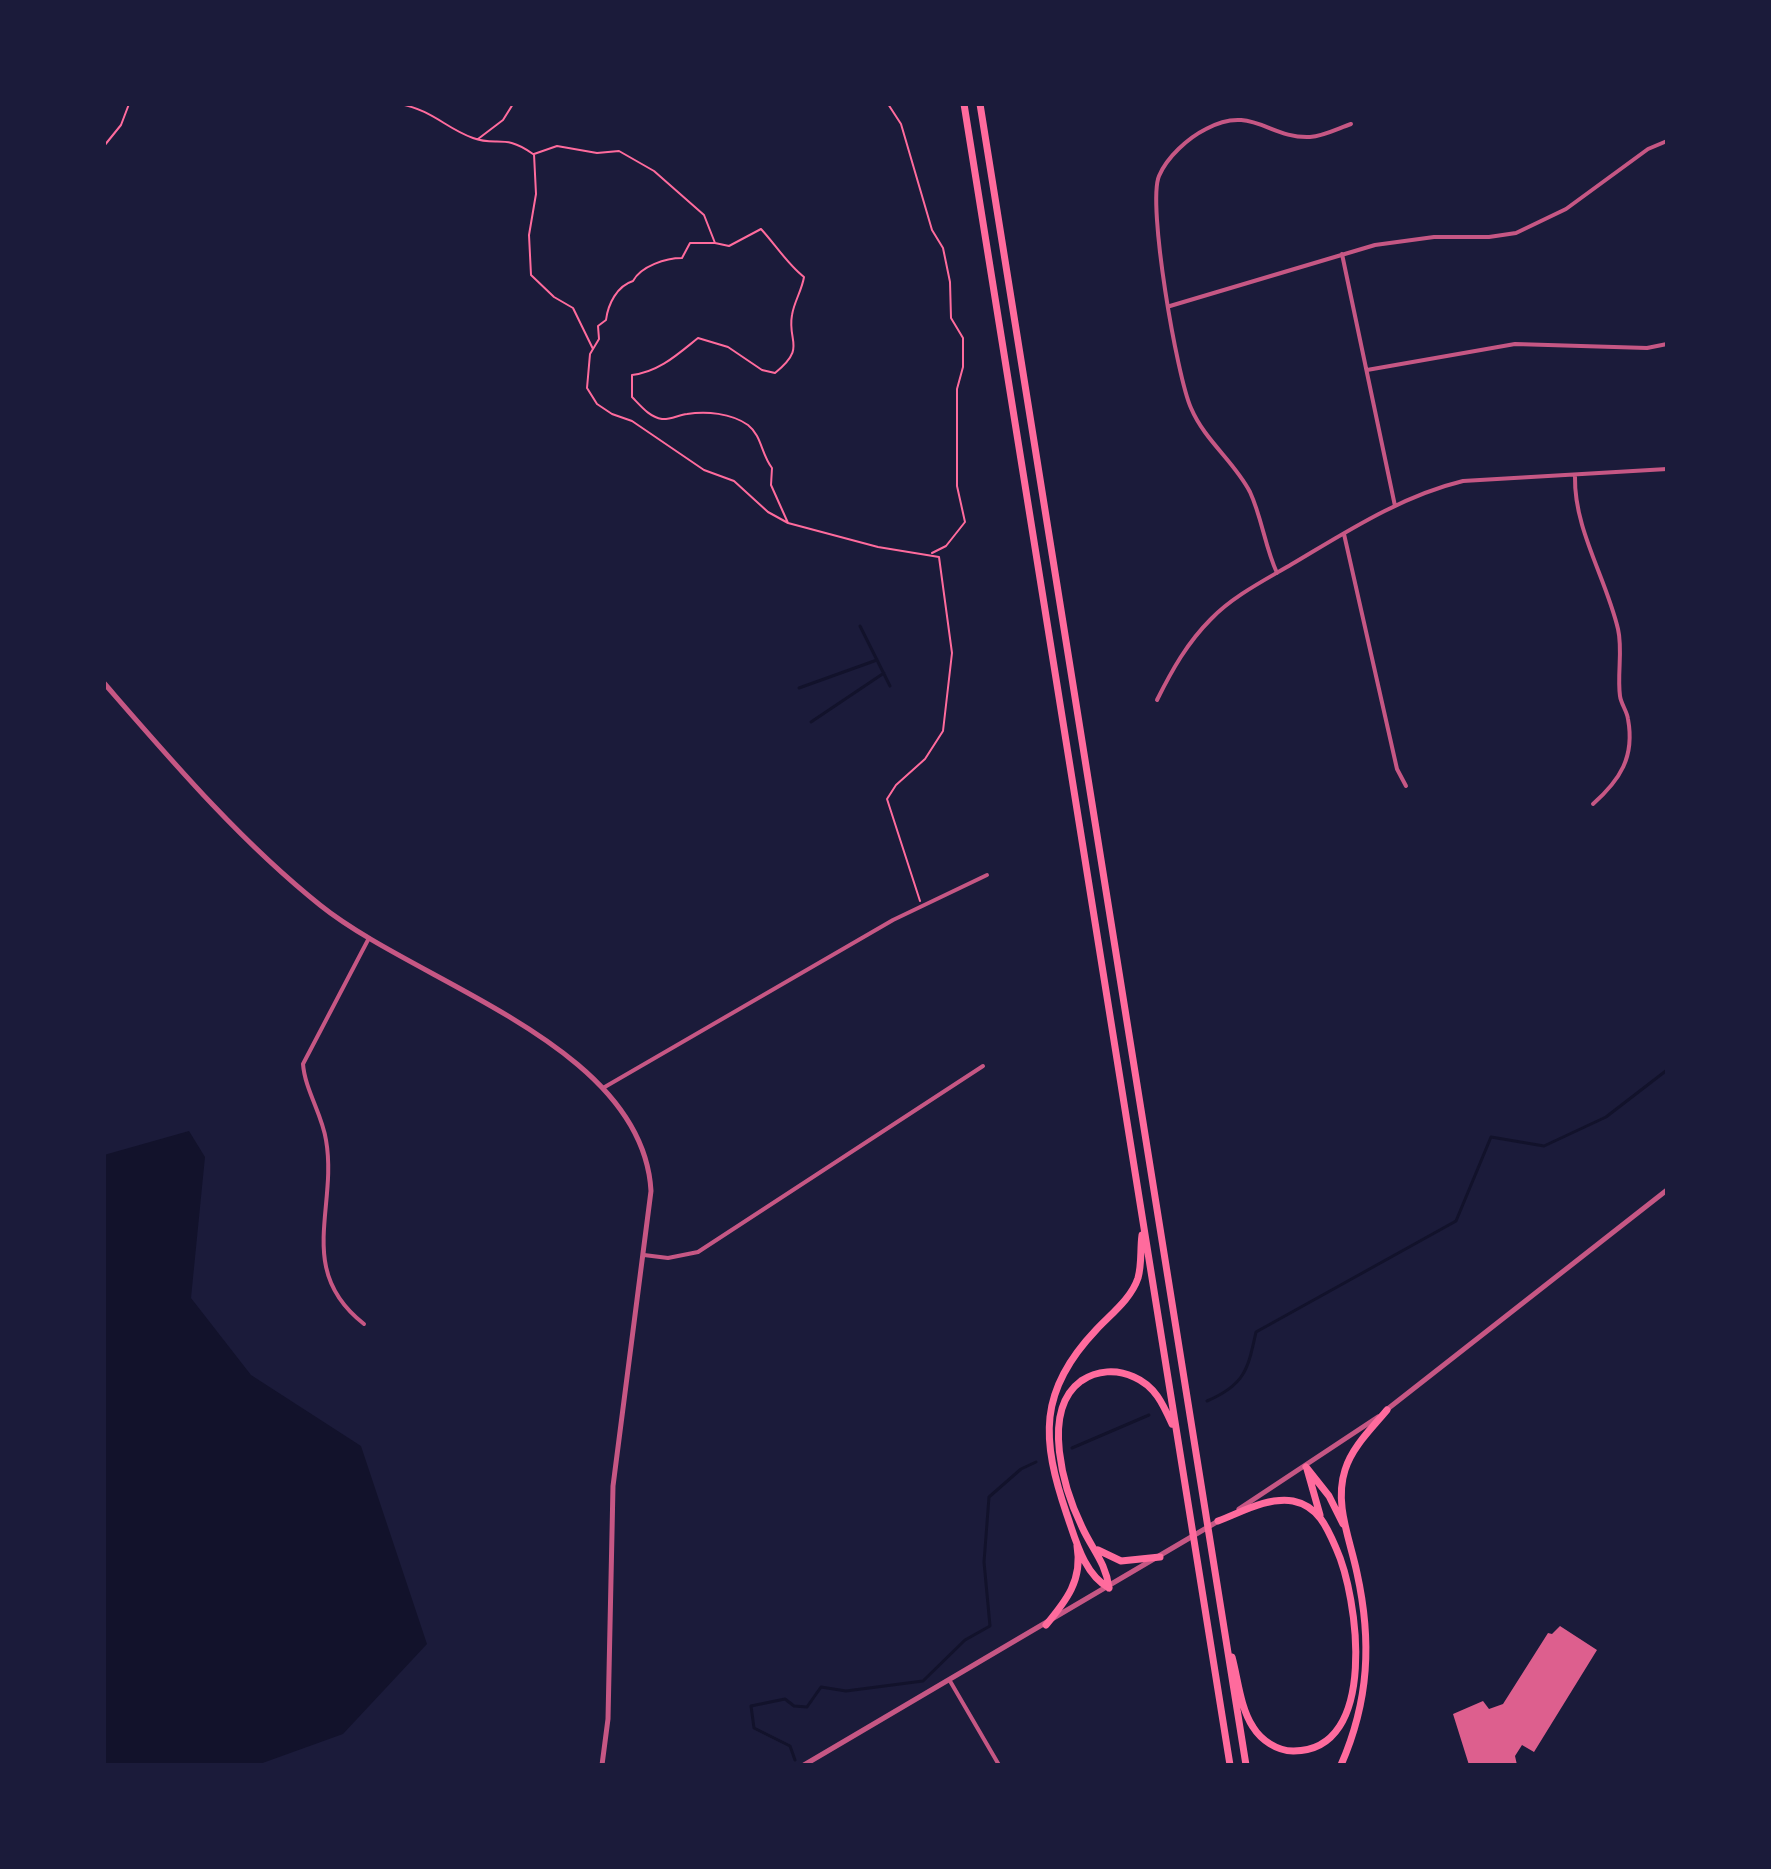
<!DOCTYPE html>
<style>
body{margin:0}
#map{position:relative;width:1771px;height:1869px;overflow:hidden;background:#1b1b3a;font-family:Roboto,sans-serif}
canvas{display:block}
.frame{position:absolute;inset:0;border:106px solid #1b1b3a;pointer-events:none}
</style>
<div id="map">
<canvas width="1771" height="1869"></canvas>
<div class="frame"></div>
</div>
<script>
const ctx = document.querySelector('canvas').getContext('2d');
ctx.lineJoin = 'round';
function fillPath(path, color) { ctx.fillStyle = color; ctx.fill(path, 'evenodd'); }
function strokePath(path, color, width, dash) { ctx.strokeStyle = color; ctx.lineWidth = width; ctx.lineCap = dash ? 'butt' : 'round'; ctx.setLineDash(dash || []); ctx.stroke(path); }
const water = new Path2D(`
 M189,1131L205,1157L191,1298L251,1375L361,1446L427,1644L343,1734L257,1765H104V1155Z`);
const stream = new Path2D(`
 M860,626L890,686
 M799,688L877,660
 M811,722L884,673
 M1207,1401C1245,1385 1248,1369 1256,1332L1456,1221L1491,1137L1544,1146L1606,1117L1667,1070
 M1072,1448L1149,1415
 M795,1760L790,1746L754,1728L751,1706L785,1699L794,1706L807,1707L821,1687L846,1691L923,1681L965,1640L990,1626L984,1562L989,1497L1021,1469L1036,1462`);
const building = new Path2D(`
 M1560,1626L1597,1650L1534,1752L1522,1745L1515,1756L1517,1765H1469L1453,1714L1483,1701L1489,1709L1503,1704L1548,1633L1552,1634Z`);
const path = new Path2D(`
 M399,104C433,110 445,128 473,138C497,147 504,133 533,154
 M888,104L901,124L932,230L943,248L950,282L951,318L963,338V367L957,389V486L965,522L946,546L932,553
 M478,139L503,120L513,104
 M104,146L121,125L129,104
 M714,243H690L682,258C666,258 641,266 633,281C617,286 608,304 606,320L598,326L599,339L590,354L587,388L597,404L612,414L632,421L704,470L734,481L768,512L788,523L878,547L939,557L952,653L943,731L925,759L896,785L887,799L920,901
 M593,349L573,308L554,297L531,275L529,235L536,194L534,154L557,146L597,153L619,151L654,171L704,215L715,243L729,246L761,229C775,244 788,265 804,277C802,290 794,302 792,315C787,342 807,347 775,373L762,370L728,347L698,338C678,354 659,372 632,375V397C640,405 649,417 662,419C669,420 679,415 687,414C706,411 731,413 748,425C762,436 761,454 772,468L771,485L788,523`);
const minor = new Path2D(`
 M1342,254L1395,506
 M1170,306L1375,245L1434,237H1489L1516,233L1566,209L1648,149L1667,141
 M1367,370L1515,344L1647,348L1667,344
 M1575,477C1574,529 1606,578 1618,629C1623,650 1617,674 1620,696C1621,704 1627,711 1628,719C1635,757 1620,780 1593,804
 M1344,534L1397,769L1406,786
 M1277,573C1265,547 1262,518 1250,492C1234,461 1205,441 1191,408C1177,377 1147,204 1159,176C1167,157 1188,138 1206,129C1252,104 1269,139 1310,137C1324,136 1339,128 1351,124
 M1157,700C1172,670 1187,643 1211,619C1233,596 1265,580 1292,564C1346,532 1401,496 1463,481L1667,469
 M603,1088L893,920L987,875
 M644,1255L668,1258L698,1252L983,1066
 M364,1324C295,1270 338,1208 326,1140C322,1114 305,1090 303,1064L369,938
 M950,1681L999,1765`);
const tertiary = new Path2D(`
 M104,683C171,760 240,841 320,905C418,984 643,1045 651,1191L613,1486L608,1719L602,1765
 M1385,1411L1667,1190
 M1239,1509L1378,1417
 M804,1765L1220,1520`);
const motorway = new Path2D(`
 M964,104L1230,1765
 M980,104L1246,1765
 M1306,1467L1329,1496L1343,1524
 M1307,1469L1320,1515
 M1218,1521C1242,1512 1267,1497 1293,1501C1318,1506 1327,1527 1336,1548C1358,1596 1380,1752 1293,1751C1277,1751 1261,1740 1253,1727C1240,1707 1238,1679 1232,1657
 M1098,1550L1121,1561L1160,1557
 M1109,1588C1084,1574 1076,1541 1067,1515C1041,1439 1038,1391 1096,1330C1111,1314 1131,1299 1138,1278C1142,1264 1140,1249 1142,1235
 M1109,1588C1106,1563 1092,1549 1082,1527C1064,1490 1040,1411 1081,1381C1097,1370 1117,1369 1134,1377C1155,1386 1163,1404 1172,1424
 M1046,1625C1066,1601 1083,1580 1077,1546
 M1341,1765C1369,1701 1372,1641 1357,1573C1350,1539 1334,1504 1345,1470C1352,1447 1372,1428 1387,1410`);
fillPath(water, '#12122b');
strokePath(stream, '#12122b', 3);
fillPath(building, '#dd5f8e');
strokePath(path, '#ff6b9d', 2);
strokePath(minor, '#c65784', 4);
strokePath(tertiary, '#c65784', 5);
strokePath(motorway, '#ff6b9d', 7);
</script>
